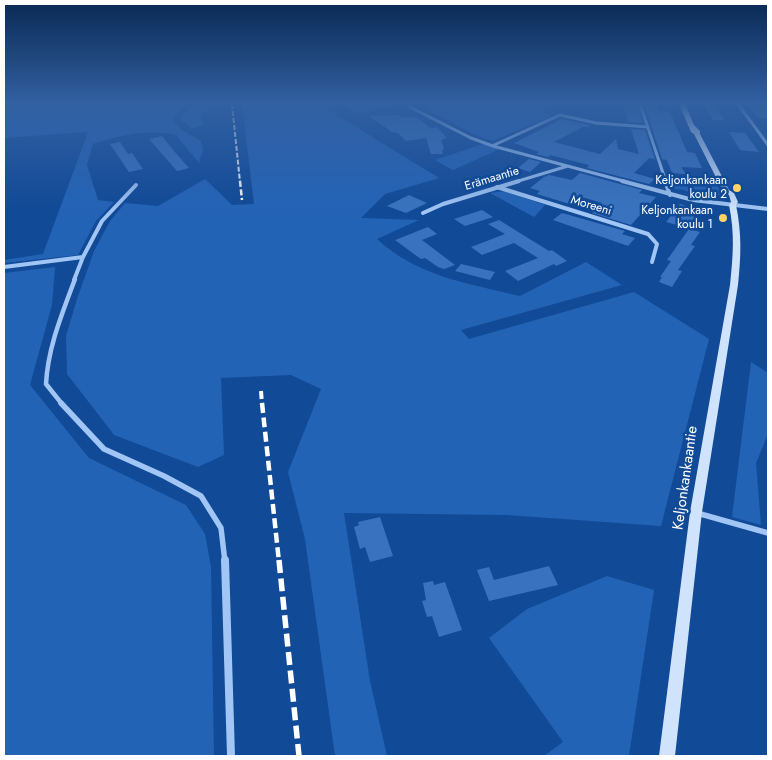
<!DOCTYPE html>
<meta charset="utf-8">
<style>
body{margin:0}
#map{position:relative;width:772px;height:760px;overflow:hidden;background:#114a97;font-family:Jost,sans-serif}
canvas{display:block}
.frame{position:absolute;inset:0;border:5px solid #fff;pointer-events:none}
</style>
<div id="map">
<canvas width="772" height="760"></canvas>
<div class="frame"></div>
</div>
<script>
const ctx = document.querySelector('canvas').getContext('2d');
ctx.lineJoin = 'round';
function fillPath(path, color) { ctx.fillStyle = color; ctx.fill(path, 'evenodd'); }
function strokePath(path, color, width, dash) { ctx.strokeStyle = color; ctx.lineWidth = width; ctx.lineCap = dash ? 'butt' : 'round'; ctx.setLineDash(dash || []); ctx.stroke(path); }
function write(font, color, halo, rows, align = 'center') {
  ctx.font = font + ' Jost,sans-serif'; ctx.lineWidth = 5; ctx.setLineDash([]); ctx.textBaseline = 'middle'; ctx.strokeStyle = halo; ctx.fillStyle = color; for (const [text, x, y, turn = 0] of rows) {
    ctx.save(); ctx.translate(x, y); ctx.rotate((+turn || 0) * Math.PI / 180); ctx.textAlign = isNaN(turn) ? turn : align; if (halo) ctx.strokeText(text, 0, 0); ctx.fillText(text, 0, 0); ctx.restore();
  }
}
const green = new Path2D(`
 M4,104H186L173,120L182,130L201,141L203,149L199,163L176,135C147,129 121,135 93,144L87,165L98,200L114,202L96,221L78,255L4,263V260L43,254L88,132L4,138Z
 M194,104H223L218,108L201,114L203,125L192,129L180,118Z
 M242,104H319L439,178L385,194L361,218L419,220L377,239C418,277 468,283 520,296L586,262L622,285L461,330L469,339L634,292L709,339L661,526L507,515L344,513L370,681L387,756H335L305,539L288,472L321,389L291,375L221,378L224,455L198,467L114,435L67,374L66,336L77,299L94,251L110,221L125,203L158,206L205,179L232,205L254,204Z
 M340,104H401L357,114Z
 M441,104H532L547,110L543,112L552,116L493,141L477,136L424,108Z
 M483,144L500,149L453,170L435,160Z
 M671,181L717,184L721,195H695L684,190L675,189L672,186Z
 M505,191L545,205L534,217L490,193Z
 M55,267L52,305L30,385L89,458L186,505L205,534L211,567L214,756H4V273Z
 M751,362L768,373V434L756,463L761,525L732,517Z
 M607,576L654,590L629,756H544L563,742L489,638L527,609Z`);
const building = new Path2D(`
 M623,104H637L643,123L629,122Z
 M644,104H656L659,111L670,112L687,152L695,153L702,168L681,167L686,174L672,173L667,160L662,159Z
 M704,104H714L724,120H713Z
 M748,104H768V118H758Z
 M400,115L401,118L417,117L430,128L437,127L447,138L441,140L444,149L442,150L443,154H431L426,138L406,141L398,133L392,132L369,116Z
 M562,119L591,125L588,127H583L554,142L600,154L616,139L618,149L639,154L631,129L645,130L655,159L649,158L634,173L655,179L649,184L587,168L589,165L550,155L548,157L536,154L539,152L514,143Z
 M729,132L745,133L759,152L740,150Z
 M162,136L174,151L189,168L177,171L149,139Z
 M120,142L128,154L132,153L143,169L129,172L110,144Z
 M529,159L541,162L530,172L518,168Z
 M580,173L642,190L639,193L656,197L631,225L592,213L602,203L582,197L573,205L537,194L540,191L530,188L544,177L549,175L572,180Z
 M409,195L427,203L406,213L387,206Z
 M680,204L701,210L688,228L666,222Z
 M482,210L493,217L465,226L454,219Z
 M562,213L625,231L622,234L635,238L628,246L553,220Z
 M499,220L549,251L552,250L567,261L556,266L554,264L518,281L505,271L538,258L514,243L482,255L471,247L505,234L488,224Z
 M428,227L437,234L422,240L455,265L444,269L438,267L425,258L421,259L418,257L395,240Z
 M689,229L700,232L691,245L695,246L678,270L682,271L672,287L659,282L662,277H660L671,261L667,260Z
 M461,264L495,272L490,280L455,271Z
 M380,517L393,556L370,562L365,547L360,549L354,527L359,525L358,522Z
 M549,566L558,585L489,601L477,570L489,567L494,580Z
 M433,581L434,585L445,582L462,630L439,637L432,616L427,617L422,601L426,600L423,583Z`);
const minorFar4 = new Path2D(`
 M640,104L666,182
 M738,104L768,145
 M410,107L471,138L493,146L627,182
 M494,145L560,115L596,123L648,127
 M515,182L568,166`);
const minorFar3 = new Path2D(`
 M622,181L693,200L768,209
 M665,181L670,195
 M497,187L648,234L657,244L652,262
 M423,213L443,204L519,181
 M4,267L83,257
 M74,280L83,257L102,221L136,185`);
const minorFar2 = new Path2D(`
 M62,404L46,384C48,347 62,314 75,279`);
const minorFar1 = new Path2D(`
 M61,403L104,449L164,476L201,496L221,528L225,562
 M697,513L768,533`);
const minor = new Path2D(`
 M225,560L231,756`);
const secondary = new Path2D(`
 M679,104H685L694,125L700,131V134L729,190L734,193L738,202L736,205C742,234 741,256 738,285L702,512L675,756H659L690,512L730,285C733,256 735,234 729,205L731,202L729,195L723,191L694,134L691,132Z`);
const railFar4 = new Path2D(`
 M232,104L240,182`);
const railFar3 = new Path2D(`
 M240,181L242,200`);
const railFar2 = new Path2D(`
 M261,391L262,404`);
const railFar1 = new Path2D(`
 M262,403L279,562`);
const rail = new Path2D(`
 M279,560L299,756`);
const markers = [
 [737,188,5,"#ffd463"],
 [723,218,5,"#ffd463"]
];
const farStreetnames = [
 ["Erämaantie",492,179,-17],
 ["Moreeni",591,206,17]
];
const farPoinames = [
 ["Keljonkankaan",727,181],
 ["koulu 2",727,195],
 ["Keljonkankaan",713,211],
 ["koulu 1",713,225]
];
const streetNames = [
 ["Keljonkankaantie",686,478,-82]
];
fillPath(green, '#2363b6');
fillPath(building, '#3973bf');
strokePath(minorFar4, '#a1c5f4', 3);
strokePath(minorFar3, '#a1c5f4', 4);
strokePath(minorFar2, '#a1c5f4', 4.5);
strokePath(minorFar1, '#a1c5f4', 5.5);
strokePath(minor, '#a1c5f4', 8);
fillPath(secondary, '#d0e3fd');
strokePath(railFar4, '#fff', 2, [5, 2]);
strokePath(railFar3, '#fff', 2.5, [6, 2.5]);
strokePath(railFar2, '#fff', 4, [8, 4]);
strokePath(railFar1, '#fff', 4.5, [10, 4.5]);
strokePath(rail, '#fff', 5.5, [13, 5.5]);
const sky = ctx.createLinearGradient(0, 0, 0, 211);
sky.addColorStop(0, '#092953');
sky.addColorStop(0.49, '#3260a1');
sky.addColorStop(1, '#3260a100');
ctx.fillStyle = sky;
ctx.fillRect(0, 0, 772, 211);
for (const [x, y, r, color] of markers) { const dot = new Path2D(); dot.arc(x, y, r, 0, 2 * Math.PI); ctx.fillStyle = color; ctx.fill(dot); strokePath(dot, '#114a97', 2); }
write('12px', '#fff', '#114a97', farStreetnames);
write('12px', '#fff', '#114a97', farPoinames, 'right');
write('15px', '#fff', '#114a97', streetNames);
</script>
